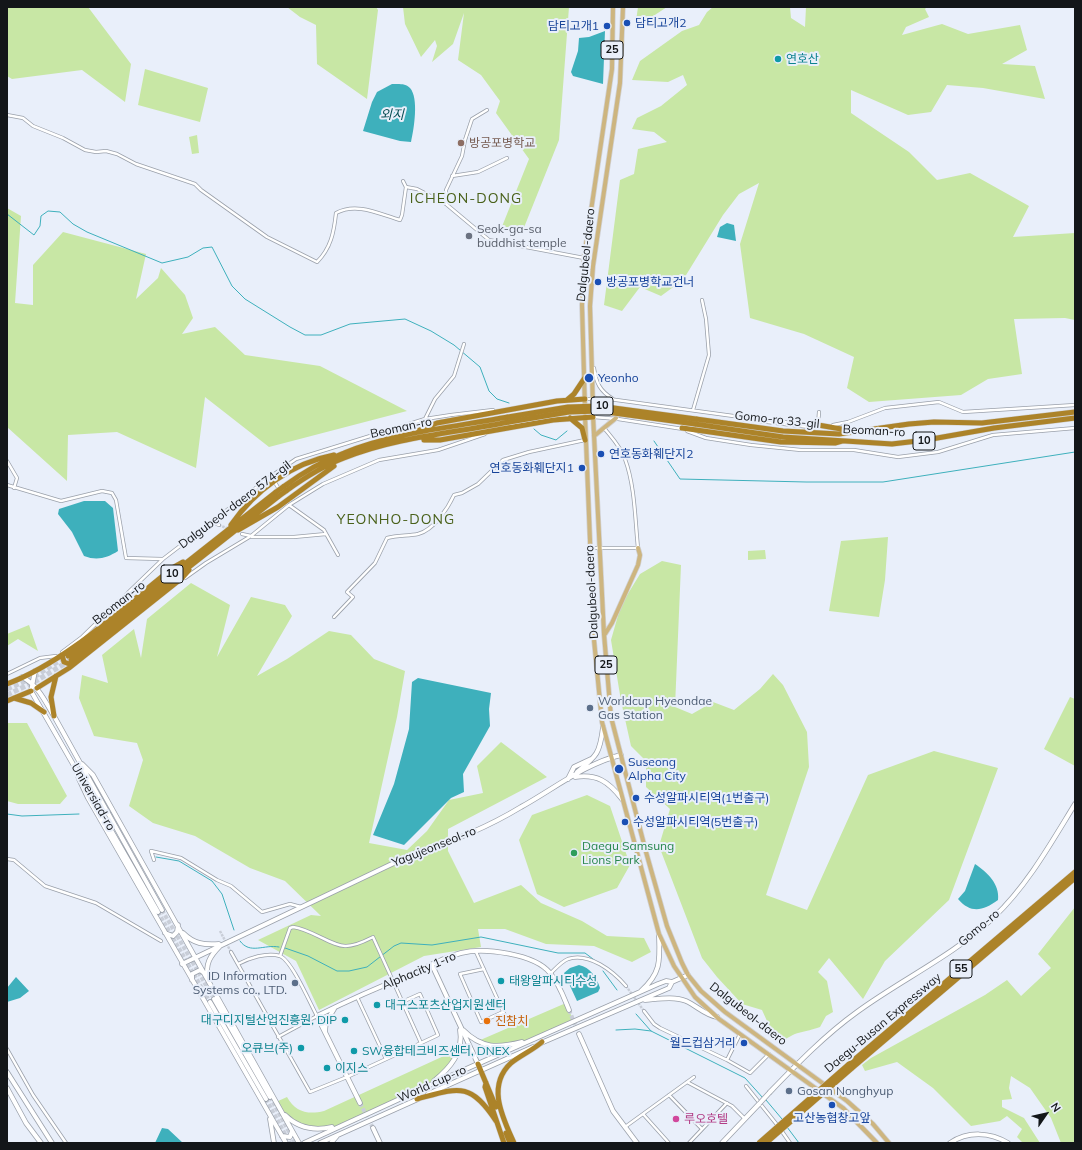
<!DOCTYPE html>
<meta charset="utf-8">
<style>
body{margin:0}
#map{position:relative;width:1082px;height:1150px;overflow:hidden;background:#e9effa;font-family:Mulish,sans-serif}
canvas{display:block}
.frame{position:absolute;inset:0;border:8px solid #131619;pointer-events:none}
.north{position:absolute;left:1026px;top:1094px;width:40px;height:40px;-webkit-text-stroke:3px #e9effa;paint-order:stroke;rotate:56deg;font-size:11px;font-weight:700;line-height:16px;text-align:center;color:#131619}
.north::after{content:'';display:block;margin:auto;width:14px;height:18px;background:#131619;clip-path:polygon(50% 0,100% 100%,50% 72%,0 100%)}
</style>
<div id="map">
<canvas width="1082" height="1150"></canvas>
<div class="frame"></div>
<div class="north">N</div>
</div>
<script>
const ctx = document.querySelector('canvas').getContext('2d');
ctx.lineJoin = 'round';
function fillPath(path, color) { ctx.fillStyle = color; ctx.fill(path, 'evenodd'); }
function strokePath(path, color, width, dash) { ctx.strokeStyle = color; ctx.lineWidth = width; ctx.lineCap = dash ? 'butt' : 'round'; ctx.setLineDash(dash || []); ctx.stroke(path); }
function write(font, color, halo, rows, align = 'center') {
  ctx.font = font + ' Mulish,"Noto Sans KR",sans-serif'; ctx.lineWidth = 4; ctx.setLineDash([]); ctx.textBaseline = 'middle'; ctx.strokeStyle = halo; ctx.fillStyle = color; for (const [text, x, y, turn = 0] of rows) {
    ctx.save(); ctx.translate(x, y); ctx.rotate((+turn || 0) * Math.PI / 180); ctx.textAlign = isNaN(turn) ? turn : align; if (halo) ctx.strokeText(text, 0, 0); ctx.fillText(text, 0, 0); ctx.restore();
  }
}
const green = new Path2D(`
 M7,7H88L131,64L125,102L82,70L12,79L7,76Z
 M287,7H376L378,10L367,99L317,64L316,25L300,17Z
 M403,7H569L559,140L523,230L501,229L529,159L496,113L500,101L481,75L458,60L464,13L453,44L432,62L437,46L435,40L421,57L405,24Z
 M638,7H667L635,28Z
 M713,7H790L791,18L805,27L806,7H927L925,9L929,17L906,27L902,35L942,24L968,34L1020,25L1027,50L1002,64L1035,66L1045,99L983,88L947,85L931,112L908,115L851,90V113L909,152L937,180L970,173L1029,206L1013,237L1075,233V320L1065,318L1014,319L1022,374L988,379L961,395L869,402L847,388L854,357L804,334L750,318L740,244L759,183L739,194L723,215L683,280L661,296L640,287L622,311L604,305L620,180L634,174L638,149L667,142L654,132L632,129L637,118L661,106L687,85L683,75L668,82L632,80L640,61L682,31L699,25L707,12Z
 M145,69L208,88L200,122L138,105Z
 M197,135L199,153L192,154L189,137Z
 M7,208L21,216L15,303L33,305V265L63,232L146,254L136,299L158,278L161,268L185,295L193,318L182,334L215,327L245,355L320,366L407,411L269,447L205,397L196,468L117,432L68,435L67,481L7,427Z
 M888,537L885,580L879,617L829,611L841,541Z
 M765,550L766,559L748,560V551Z
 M662,561L681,565L675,707L692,714L713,702L734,710L760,689L773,674L783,685L807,732L809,767L766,895L807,910L868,775L934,751L998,768L949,900L885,961L863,999L829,958L818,972L827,981L833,1012L826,1016L820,1027C804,1033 798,1030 783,1041L772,1032L762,1010L742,1004L717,977L702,958L659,846L670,809L646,787V761L631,746L621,701L611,640L621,605L640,574Z
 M191,583L230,605L217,657L251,597L285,605L292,616L257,676L287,659L329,631L351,635L374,659L405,671L397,717L369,843L407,850L427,831L449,800L483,793L477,766L501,742L547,777L448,829V851L474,903L521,885L541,903L582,921L607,936L644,938L651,952L632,962L594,946L546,944L505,929H478L481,947L424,956L319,1010L296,961L258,940L311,915L321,916L285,881L250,868L195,836L153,823L129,806L143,760L137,743L94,736L79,698L82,675L108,683L102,655L134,629L141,658L147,619Z
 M29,625L38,651L18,639L7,646V634Z
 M1070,697L1075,699V766L1044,749Z
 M7,723H27L67,796L60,804H18L7,801Z
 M587,795L610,806L630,865L617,888L564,907L537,894L519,840L532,815Z
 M1075,907V1143H1061L1051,1118L1030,1088L1011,1076L1009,1088L1012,1099L1002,1100V1107L1024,1118L1040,1143H1023L1017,1137L1022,1129L1007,1116L1000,1121L971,1126L933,1088L897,1062L865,1071L862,1065L871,1058L985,995L1007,980L1021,996L1051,968L1038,954Z
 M566,1003L574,1022L534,1039L502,1047L478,1041Z
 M459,1049L455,1060L430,1085L338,1126C311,1132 292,1126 276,1102L287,1097C295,1112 308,1115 324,1111Z`);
const water = new Path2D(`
 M605,31L603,84L573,76L571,72L578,51L579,38L589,37Z
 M392,84C398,84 406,83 410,88C419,98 414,129 411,142L400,141L363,131L372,102L377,92Z
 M727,223L734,225L736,241L717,237L720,227Z
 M84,501H105L113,508L118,551C107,558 97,561 84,556L72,532L58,514L59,509Z
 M418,678L491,693L489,709L490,726L463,774L464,792L451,798L404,845L373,835L394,784L409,729L412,682Z
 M975,864C987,872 1000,884 998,900C983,911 971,914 958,899L965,891Z
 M579,965C590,967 597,978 600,988L598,992L577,1001L564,973L570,968Z
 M16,977L29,991L20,998L7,1002V988Z
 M162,1128L168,1129L183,1143H155Z`);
const stream = new Path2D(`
 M7,214L34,235L40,226L41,216L48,211L60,212L73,224L87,232L162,263L188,257L203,248L212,247L232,286L245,299L290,327L305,335H321L350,324L405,319L431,331L454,345L480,367L489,391L497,399L509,403
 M534,429L541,435L556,440L567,431
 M654,441L680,479L806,482H883L1075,452
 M7,814L22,816L79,814
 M156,857L179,861L212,881L222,894L234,930
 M240,941C250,955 264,944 279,947
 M285,948L308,956L337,971H349L367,967L394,946L401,943L432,945L481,937L558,953H585L597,962
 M603,971L617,990
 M636,1014L651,1031L745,1078L763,1098
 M616,1030L635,1029L651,1031
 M766,1100L782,1119
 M787,1127L799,1143`);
const streetTunnel = new Path2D(`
 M219,525L229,529
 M220,931L231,952
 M626,986L644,1011`);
const secondaryTunnel = new Path2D(`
 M162,910L214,999
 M158,912L210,1002
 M569,1010L579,1034
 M270,1097L295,1143
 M266,1099L290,1143
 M360,1103L373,1128`);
const highwayTunnel = new Path2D(`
 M7,689L34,677L65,657
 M7,695L36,681L69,661`);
const street = new Path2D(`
 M7,115L23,118L33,126L63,138L85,150L96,152L106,151L117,154L136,164L195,184L201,190L267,237L317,262C331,248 334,232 336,213C357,202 379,214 400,220L402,215L406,187
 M452,176L478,172L507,158
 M403,181L406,187L417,189L446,204L489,240L584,258
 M446,204V190L462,156L465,140L472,119L487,110
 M594,368C596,383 600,391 613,399
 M585,399H609L770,421L818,425
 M693,410L709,355L706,319L702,300
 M593,417L618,419L683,429
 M425,419L451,415L493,410
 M742,419L809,427L814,428L817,426
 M818,425L819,412
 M833,425L848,422L885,408L939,402L963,412L1075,405
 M687,431L706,438L751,445L801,450H854L898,457L938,452L993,435L1075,428
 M7,461L17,478L14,488
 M271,476L279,489
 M7,485L61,501L102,491L112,493L116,500L126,558L162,559
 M289,505L324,530L338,555
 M212,522L219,525
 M251,536L289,505L323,484L379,460L438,450L485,434
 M252,537H294L326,534
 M590,548H638C635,519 635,486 625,459C621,447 612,438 604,428
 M185,578L206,563L251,536L242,534
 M334,617L353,597L347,592L375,563L387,538C398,535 408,536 418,534C434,530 448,508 454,495L462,493L478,484L503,460L529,452L585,440
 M62,652L82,637L163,559L270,477L296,459L425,419L435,399L454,376L464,344
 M7,674L40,658L56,656
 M7,859L14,860L45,886L96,903L161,941
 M154,860L151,851L181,858L217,880L231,886L262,912L290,904L301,907
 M231,952L310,1092L347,1077L421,1043L373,937C365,941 356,946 346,946C333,947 311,929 293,927L290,928L280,956
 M476,952L507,1020
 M238,964C249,958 267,952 280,956C292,961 310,1003 317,1016L278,1037
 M484,969L460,974L481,1022L503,1012
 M551,973C556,968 561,962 568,959C589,952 613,971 626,986
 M357,997L386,1059
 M402,1002L420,994L438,1035L421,1043
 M644,1011L654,1024L660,1028L727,1060L750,1073L769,1054
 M7,1049L33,1095L66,1143
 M727,1060L740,1034
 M687,1082L732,1106L745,1119
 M746,1086L778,1126
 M669,1095L702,1129
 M643,1114L669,1143
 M625,1127L694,1077
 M781,1130L790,1143
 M689,1143L727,1103`);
const secondary = new Path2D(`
 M35,671L31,691L158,912
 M22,677C38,685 45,701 54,716L162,910
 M82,764L93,775L102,791L299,1143
 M75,766L79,779L88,798L286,1143
 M577,772C597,756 600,753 603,727
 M575,777C597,774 608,781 622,799
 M568,779L574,767L591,759
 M165,933L173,936L177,932L178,925
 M183,933C194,944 204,945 219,944
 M182,964L415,853C452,842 488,827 521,807C552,790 586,763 621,755
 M432,965L478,1064
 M208,978C205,964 210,956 220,946
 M192,980V974L200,970L204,973
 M641,991C661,973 660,961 659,936
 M214,999L270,1097
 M645,1000C658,999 674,996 686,1001C697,1006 705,1015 717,1017
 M210,1002L266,1099
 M463,1030C482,1049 498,1048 522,1042
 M325,1031L326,1022L334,1009
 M579,1034L613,1111L637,1143
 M541,1043L669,988L672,982
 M7,1072L52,1143
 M434,1081C450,1068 464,1052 460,1030
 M7,1088L26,1123L41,1143
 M770,1092C797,1064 825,1035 857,1012C902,979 953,956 994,917C1027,886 1051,843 1075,804
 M428,1094L533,1047
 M360,1103L317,1016C349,1000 381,986 414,973C429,966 445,957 461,953C484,947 535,954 550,973C559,983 564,998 569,1010
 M285,1115C298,1128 314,1131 332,1127
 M270,1119L274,1143
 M373,1128L380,1143
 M282,1136L290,1137L292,1131
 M304,1143L430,1085L658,984L666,981L672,982L688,975
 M320,1143L418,1099
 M331,1143L337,1136
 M722,1143L759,1104
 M950,1143C968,1131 990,1132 1008,1143`);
const primary = new Path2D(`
 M593,408L590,306L593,266L620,83L623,7
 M585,409L582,305L584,258L612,69L613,7
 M593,415L604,634L611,717L646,852L667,926L682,963L688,975L701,991L725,1012L847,1101L873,1124L889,1143
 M585,416L594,640L602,722L659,934L674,966L695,997L719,1019L843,1108L877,1143
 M594,436L616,418
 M605,634L612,623L638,565L640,555L638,548`);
const highway = new Path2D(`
 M567,400L574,394L584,379
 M570,418L582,428L585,440
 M696,419L783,431L839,434L909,424L934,422L982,423L1075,412
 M695,424L783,437L892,444L926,440L994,428L1075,418
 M818,425L853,431
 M682,428L781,442L835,443L842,441
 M417,431L437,423L557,401L585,399
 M424,440H440L553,420L593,417
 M283,487C302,473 322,461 344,453C396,432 454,427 508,417
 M286,491C304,478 323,466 344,458C396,437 454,433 509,422
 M231,525C255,490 292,463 334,455
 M238,530L278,507L334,466
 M62,655L64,662L72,665
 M68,656L276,492
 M71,660L279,496
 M7,684C68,661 123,607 174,567L183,562
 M37,688L69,668L182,578L189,570
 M14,698L31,703L44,712
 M7,701L31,691
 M54,716L51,697L56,676
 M478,1064L496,1107
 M848,1065L1075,872
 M852,1068L1075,878
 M486,1083L485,1087L504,1143
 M417,1099C458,1088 470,1081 496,1121
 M506,1133L510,1143
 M514,1143C503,1118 486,1086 511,1063C521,1055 533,1050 542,1042`);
const secondaryBridge = new Path2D(`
 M759,1104L770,1092`);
const highwayBridge = new Path2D(`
 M508,417L568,407L599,406L696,419
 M509,422L569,412L599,411L695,424
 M276,492L283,487
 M279,496L286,491
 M759,1143L848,1065
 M766,1143L852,1068`);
const markers = [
 [627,23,4,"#1a4fb4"],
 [607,26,4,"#1a4fb4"],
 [778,59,4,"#0f9aa8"],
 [461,143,4,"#8d6e63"],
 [469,236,4,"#6b7280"],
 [598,282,4,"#1a4fb4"],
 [589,378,5,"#1a4fb4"],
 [601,454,4,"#1a4fb4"],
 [582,468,4,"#1a4fb4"],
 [590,708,4,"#5c6f8a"],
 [619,769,5,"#1a4fb4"],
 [636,798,4,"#1a4fb4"],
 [625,822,4,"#1a4fb4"],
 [574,853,4,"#2e9e5b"],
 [501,981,4,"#0f9aa8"],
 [295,983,4,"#5c6f8a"],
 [377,1005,4,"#0f9aa8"],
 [345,1020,4,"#0f9aa8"],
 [487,1021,4,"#e8710a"],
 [744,1043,4,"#1a4fb4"],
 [301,1048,4,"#0f9aa8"],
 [354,1051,4,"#0f9aa8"],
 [327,1068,4,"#0f9aa8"],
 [789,1091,4,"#5c6f8a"],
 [832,1105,4,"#1a4fb4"],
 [676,1119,4,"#d1479c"]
];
const shields = [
 [612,50,22],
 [602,406,22],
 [924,441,22],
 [172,574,22],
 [606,665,22],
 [961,969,22]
];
const shieldNames = [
 ["25",612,50],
 ["10",602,406],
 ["10",924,441],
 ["10",172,574],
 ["25",606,665],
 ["55",961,969]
];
const transitNames = [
 ["담티고개2",635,23],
 ["담티고개1",599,26,"right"],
 ["방공포병학교건너",606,282],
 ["Yeonho",598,378],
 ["연호동화훼단지2",609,454],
 ["연호동화훼단지1",574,468,"right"],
 ["Suseong",628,762],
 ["Alpha City",628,776],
 ["수성알파시티역(1번출구)",644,798],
 ["수성알파시티역(5번출구)",633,822],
 ["월드컵삼거리",736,1043,"right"],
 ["고산농협창고앞",832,1118,"center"]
];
const cultureNames = [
 ["연호산",786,59],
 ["태왕알파시티수성",509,981],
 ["대구스포츠산업지원센터",385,1005],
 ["대구디지털산업진흥원, DIP",337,1020,"right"],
 ["오큐브(주)",293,1048,"right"],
 ["SW융합테크비즈센터, DNEX",362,1051],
 ["이지스",335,1068]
];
const educationNames = [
 ["방공포병학교",469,143]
];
const worshipNames = [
 ["Seok-ga-sa",477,229],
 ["buddhist temple",477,243]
];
const streetNames = [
 ["Dalgubeol-daero",586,255,-84],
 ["Gomo-ro 33-gil",777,420,6],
 ["Beoman-ro",401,428,-12],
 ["Beoman-ro",874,431,3],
 ["Dalgubeol-daero 574-gil",235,505,-37],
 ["Dalgubeol-daero",592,592,-93],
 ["Beoman-ro",119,603,-38],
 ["Universiad-ro",93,797,60],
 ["Yagujeonseol-ro",434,847,-22],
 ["Gomo-ro",979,928,-40],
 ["Alphacity 1-ro",419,971,-23],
 ["Dalgubeol-daero",748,1014,38],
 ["Daegu-Busan Expressway",883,1023,-40],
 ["World cup-ro",432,1084,-24]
];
const serviceNames = [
 ["Worldcup Hyeondae",598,701],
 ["Gas Station",598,715],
 ["ID Information",287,976,"right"],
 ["Systems co., LTD.",287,990,"right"],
 ["Gosan Nonghyup",797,1091]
];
const leisureNames = [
 ["Daegu Samsung",582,846],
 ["Lions Park",582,860]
];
const foodNames = [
 ["진참치",495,1021]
];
const hotelNames = [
 ["루오호텔",684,1119]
];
const waterNames = [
 ["외지",392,115]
];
const quarterNames = [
 ["ICHEON-DONG",466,199],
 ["YEONHO-DONG",396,520]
];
fillPath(green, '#c8e7a5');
fillPath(water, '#3eb0bc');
strokePath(stream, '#3eb0bc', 1);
strokePath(streetTunnel, '#c9ced8', 2.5, [2.5, 1]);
strokePath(secondaryTunnel, '#c9ced8', 4, [4, 2]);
strokePath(highwayTunnel, '#c9ced8', 5, [5, 2.5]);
strokePath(street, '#9aa0aa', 4);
strokePath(secondary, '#9aa0aa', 5.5);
strokePath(primary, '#d0d0d1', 5.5);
strokePath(highway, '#d0d0d1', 6);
strokePath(street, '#fff', 2.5);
strokePath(secondary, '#fff', 4);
strokePath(primary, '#cdb57f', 4);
strokePath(highway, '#ac8329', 5);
strokePath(secondaryBridge, '#9aa0aa', 5.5, []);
strokePath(highwayBridge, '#d0d0d1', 6, []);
strokePath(secondaryBridge, '#fff', 4);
strokePath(highwayBridge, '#ac8329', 5);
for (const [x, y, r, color] of markers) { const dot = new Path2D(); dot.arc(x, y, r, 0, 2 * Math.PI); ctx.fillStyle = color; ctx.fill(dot); strokePath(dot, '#e9effa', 1.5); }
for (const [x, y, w] of shields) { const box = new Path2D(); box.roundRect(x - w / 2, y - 9, w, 18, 3); ctx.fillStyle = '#e9effa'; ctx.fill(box); strokePath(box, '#131619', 1); }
write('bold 11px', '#131619', null, shieldNames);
write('12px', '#164399', '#e9effa', transitNames, 'left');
write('12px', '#0d838f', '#e9effa', cultureNames, 'left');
write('12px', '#785e54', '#e9effa', educationNames, 'left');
write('12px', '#5b616d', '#e9effa', worshipNames, 'left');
write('12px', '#131619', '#e9effa', streetNames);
write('12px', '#4e5e75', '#e9effa', serviceNames, 'left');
write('12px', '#27864d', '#e9effa', leisureNames, 'left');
write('12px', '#c56008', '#e9effa', foodNames, 'left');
write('12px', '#b23c85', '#e9effa', hotelNames, 'left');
write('italic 13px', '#064c52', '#e9effa', waterNames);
ctx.letterSpacing = '1px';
write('14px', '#49611a', '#e9effa', quarterNames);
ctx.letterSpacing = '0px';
</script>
